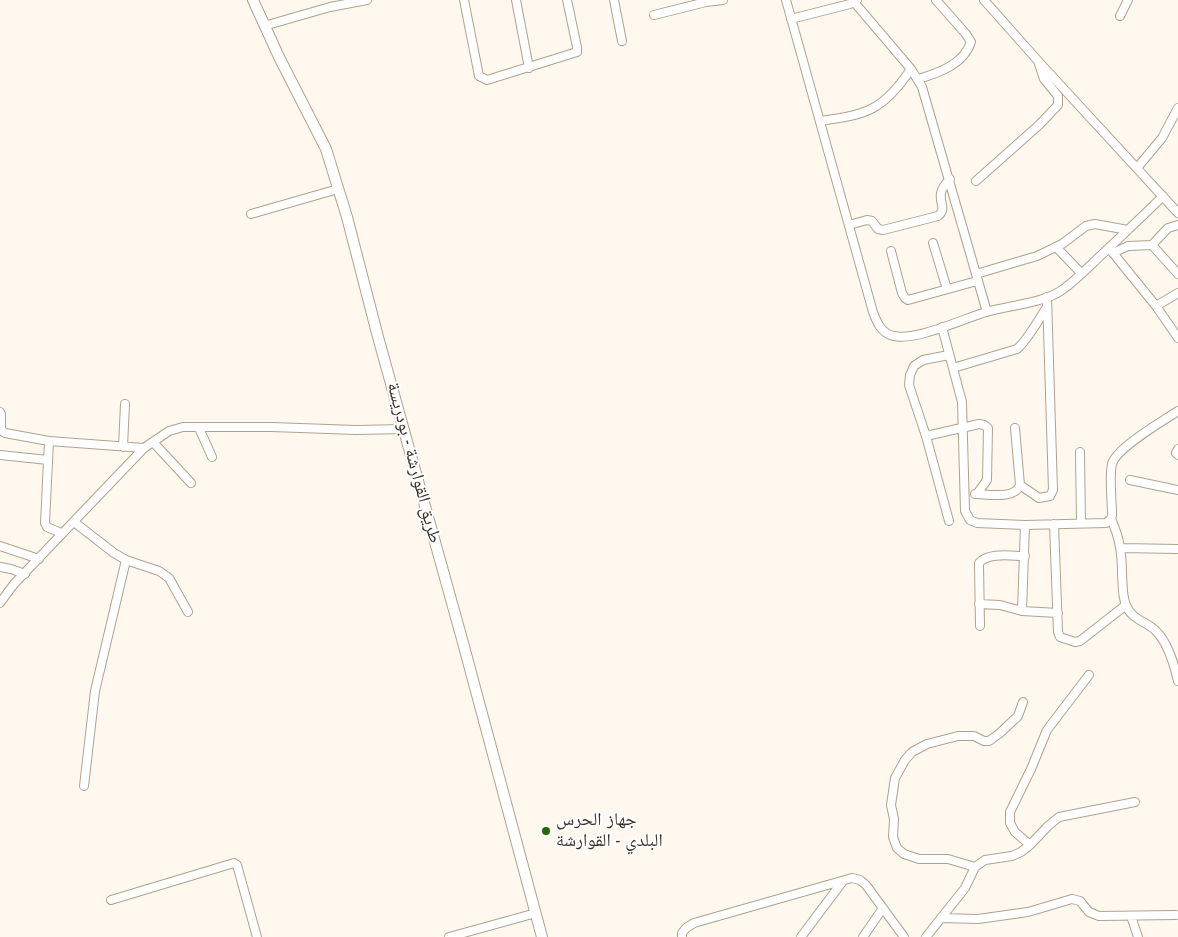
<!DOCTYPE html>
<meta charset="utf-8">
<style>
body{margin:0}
canvas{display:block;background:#fff8ef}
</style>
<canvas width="1178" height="937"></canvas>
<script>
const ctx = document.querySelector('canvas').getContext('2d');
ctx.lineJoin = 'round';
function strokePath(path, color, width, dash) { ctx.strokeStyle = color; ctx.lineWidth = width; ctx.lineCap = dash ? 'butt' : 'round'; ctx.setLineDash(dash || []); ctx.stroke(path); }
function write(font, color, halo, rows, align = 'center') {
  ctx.font = font + ' Jost,"Noto Naskh Arabic",sans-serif'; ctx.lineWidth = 4; ctx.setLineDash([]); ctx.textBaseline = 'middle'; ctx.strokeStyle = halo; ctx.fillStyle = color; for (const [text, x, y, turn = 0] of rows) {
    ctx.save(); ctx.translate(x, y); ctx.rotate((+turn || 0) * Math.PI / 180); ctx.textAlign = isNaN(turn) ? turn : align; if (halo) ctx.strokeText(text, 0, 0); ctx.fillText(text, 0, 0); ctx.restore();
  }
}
const minor = new Path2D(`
 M464,0L479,76L487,80L577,52V47L567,0
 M516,0L529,68
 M614,0L622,41
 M786,0L873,312C877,323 882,334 894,336C916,341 963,319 986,312C1007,306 1041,303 1059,292C1072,284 1083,272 1094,262C1117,240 1140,219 1163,196
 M984,0L1039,62L1178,213
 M854,2L911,69L922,87L987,312
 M654,15L706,2L723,0
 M1120,16L1128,0
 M791,19L850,4L857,0
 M264,26L330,7L367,0
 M918,79C939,73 964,64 971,42L966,34L936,0
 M820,121C868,115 884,109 911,69
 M1137,168L1162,138L1178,108
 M976,181L1039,125L1058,105V96L1044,79L1039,64
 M251,214L338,189
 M849,225L867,220L872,221L878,229L883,230L938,216C947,209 939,203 941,193C942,187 946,183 950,179
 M933,243L947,289
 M1152,245L1178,274
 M1056,247L1081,273
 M1109,248L1156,306L1178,338
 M891,251L902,293L905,298L908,300L977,281
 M1113,253L1128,246L1152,245L1168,228L1178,225
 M976,274L1037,256L1062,244L1086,226L1095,224L1128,230
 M1156,306L1178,293
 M942,327L962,402L965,511L970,520L977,523L1025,525L1106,523L1111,519L1112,515C1112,500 1109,478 1112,464C1116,448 1163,421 1178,411
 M949,355L923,360L914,366L910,375L909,385L926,436L949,521
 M953,368L1017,349C1027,341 1039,319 1047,307
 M0,412L1,414V430L5,433L49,441L144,448
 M199,428L212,457
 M926,436L979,424L984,425L988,428L987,480L977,494
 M49,441L45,523L47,527L61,533
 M153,442L191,483
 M123,447L125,404
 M1178,449L1176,453L1178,455
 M1080,452L1081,523
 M0,455L48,460
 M1130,480L1178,490
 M1020,485L1039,498L1050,496L1053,490L1047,297
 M975,494C987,494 1015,500 1020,485L1015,428
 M1111,519C1120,538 1122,555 1122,575C1123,585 1122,596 1126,605C1131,619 1145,621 1155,630C1168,642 1174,664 1178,681
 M74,522L114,553L126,560L95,691L84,786
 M1054,524L1058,632L1060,637L1075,642L1080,641L1126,605
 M0,546L39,559
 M1121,548L1178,549
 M126,560L159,571L169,578L188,612
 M0,567L11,569L25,574
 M0,603L14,584L144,448L169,431L183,427H272L356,430L404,429
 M979,604L1000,605L1022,611L1058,613
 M1022,611L1025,525
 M980,626L979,563C989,552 1011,556 1025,556
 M1023,702L1018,716L1000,733L989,741H984L974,736H958L927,744L912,752L905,760L895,778L891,805L894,819L893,837L897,848L904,854L919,859H948L975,867L985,860L1012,856L1021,852L1030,845L1048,826L1059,817L1135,802
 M1030,845L1015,832L1010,823V812L1031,769L1047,730L1089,675
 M111,900L234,863L237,865L257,937
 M1131,916L1138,937
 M941,918L978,919L1028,912L1072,899L1080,901L1089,912L1099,916L1176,915
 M449,937L536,913
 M682,937V933L686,928L694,923L852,878L860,880L866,885L904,937
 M801,937L843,881
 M863,937L883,908
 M926,937L965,888L975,867`);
const major = new Path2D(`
 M253,0L279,57L326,149L347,217L378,337L462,639L542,937`);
const markers = [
 [546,831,5,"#206904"]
];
const streetNames = [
 ["طريق القوارشة - بودريسة",413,463,75]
];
const poiNames = [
 ["جهاز الحرس",556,821],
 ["البلدي - القوارشة",556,842]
];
strokePath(minor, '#b1a28e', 10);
strokePath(major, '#b1a28e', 12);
strokePath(minor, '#fff', 8);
strokePath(major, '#fff', 10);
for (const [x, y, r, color] of markers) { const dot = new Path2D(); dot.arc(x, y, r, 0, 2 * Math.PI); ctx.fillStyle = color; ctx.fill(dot); strokePath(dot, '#fff', 2); }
write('18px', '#3a342c', '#fff', streetNames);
write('18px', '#3a342c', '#fff', poiNames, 'left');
</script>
